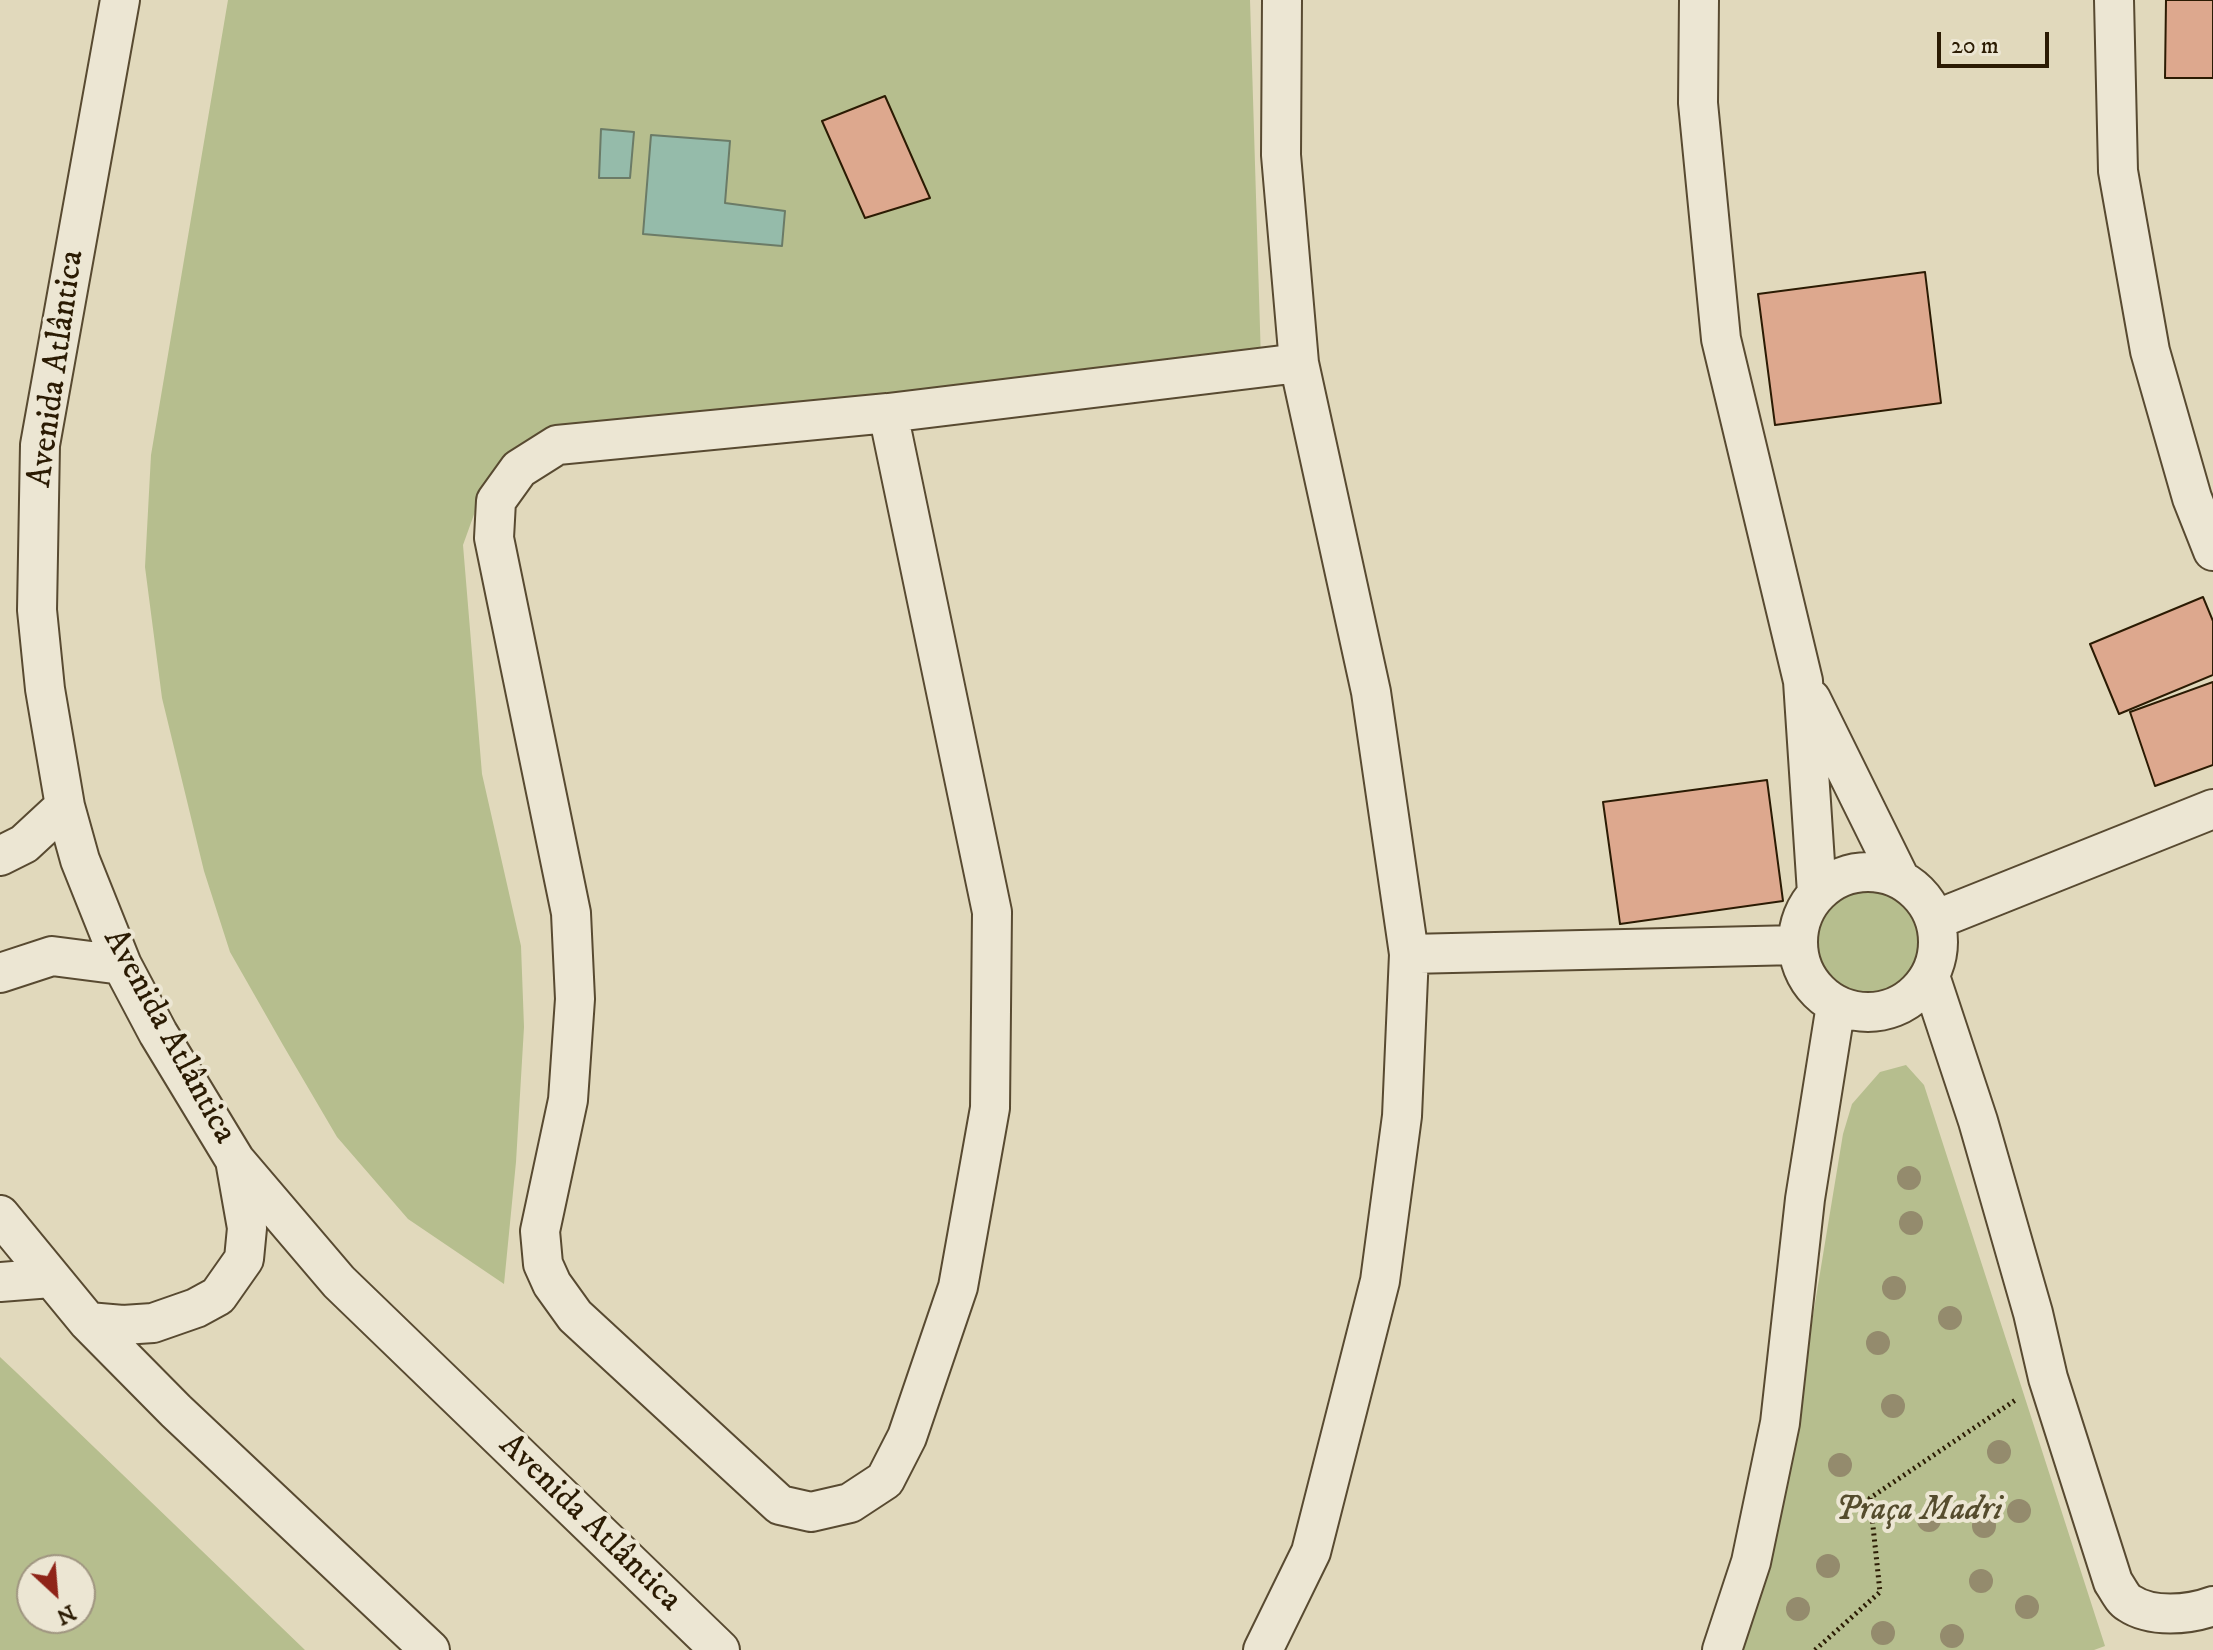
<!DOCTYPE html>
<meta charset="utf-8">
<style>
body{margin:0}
#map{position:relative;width:2213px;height:1650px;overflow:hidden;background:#e1d9bc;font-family:"IM FELL DW Pica",serif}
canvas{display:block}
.north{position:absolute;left:16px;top:1554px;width:80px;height:80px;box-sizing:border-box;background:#ece6d3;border:2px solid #9f9580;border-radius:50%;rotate:154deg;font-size:22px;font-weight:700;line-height:32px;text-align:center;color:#2b1b03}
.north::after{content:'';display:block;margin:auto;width:28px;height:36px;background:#8f2418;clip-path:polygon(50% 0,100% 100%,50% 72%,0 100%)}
.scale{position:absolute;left:1937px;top:32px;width:112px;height:36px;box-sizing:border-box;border:4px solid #2b1b03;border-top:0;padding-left:10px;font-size:24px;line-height:28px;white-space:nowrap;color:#2b1b03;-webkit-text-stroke:6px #ece6d3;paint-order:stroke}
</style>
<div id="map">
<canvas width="2213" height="1650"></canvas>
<div class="north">N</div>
<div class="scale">20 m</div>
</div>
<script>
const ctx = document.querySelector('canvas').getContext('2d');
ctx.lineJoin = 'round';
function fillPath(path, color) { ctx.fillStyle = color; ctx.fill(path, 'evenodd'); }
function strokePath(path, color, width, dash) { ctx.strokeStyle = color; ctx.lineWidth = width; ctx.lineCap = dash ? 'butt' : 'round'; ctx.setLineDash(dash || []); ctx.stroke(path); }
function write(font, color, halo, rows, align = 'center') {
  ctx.font = font + ' "IM FELL DW Pica",serif'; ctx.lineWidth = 8; ctx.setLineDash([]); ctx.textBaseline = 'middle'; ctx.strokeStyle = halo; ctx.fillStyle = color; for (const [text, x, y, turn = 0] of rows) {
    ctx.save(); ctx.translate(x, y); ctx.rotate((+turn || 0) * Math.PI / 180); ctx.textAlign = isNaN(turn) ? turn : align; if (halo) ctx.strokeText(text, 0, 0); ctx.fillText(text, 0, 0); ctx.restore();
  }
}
const green = new Path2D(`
 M228,0H1250L1261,361L527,450L481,495L463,545L482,774L521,946L524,1027L516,1162L504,1284L408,1219L337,1137L283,1045L230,952L204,871L162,698L145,567L151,455Z
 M1808 944a60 60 0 1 1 120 0a60 60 0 1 1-120 0Z
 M1906,1065L1924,1085L2105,1646L2094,1650H1740L1779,1521L1843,1134L1852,1104L1880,1072Z
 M0,1357L17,1373L305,1650H0ZM32,1570H80V1618H32Z`);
const water = new Path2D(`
 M601,129L634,132L630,178H599Z
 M651,135L730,141L725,203L785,211L782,246L643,234Z`);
const building = new Path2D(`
 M2166,0H2213V78H2165Z
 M885,96L930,198L865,218L822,121Z
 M1925,272L1941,403L1775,425L1758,294Z
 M2203,597L2213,621V675L2119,714L2090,644Z
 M2213,682V765L2155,786L2130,712Z
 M1767,780L1783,901L1620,924L1603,802Z`);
const path = new Path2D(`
 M1815,1650L1880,1592L1870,1498L2017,1399`);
const minor = new Path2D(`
 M120,0L40,445L37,610L45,689L65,806L80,860L122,965L158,1033L235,1160L339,1282L720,1650
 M1699,0L1698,103L1721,339L1803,681L1817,893
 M2114,0L2118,171L2150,351L2192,498L2213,551
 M888,413L992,912L990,1108L958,1287L907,1437L885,1480L850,1503L811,1512L780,1505L575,1316L552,1284L543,1264L540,1231L568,1100L575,999L571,913L494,538L496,501L519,469L557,445L888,413L1299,363
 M1811,699L1900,879
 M0,856L24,844L65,806
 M1798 942a70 70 0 1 1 140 0a70 70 0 1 1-140 0Z
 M1935,920L2213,809
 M1409,954L1798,945
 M0,973L52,956L122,965
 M1930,976L1978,1121L2033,1313L2048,1378L2113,1582C2118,1589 2122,1599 2129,1603C2151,1618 2189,1615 2213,1606
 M0,1215L88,1322L176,1411L430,1650
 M0,1282L51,1278
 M88,1322L123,1325L153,1323L196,1308L218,1296L244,1259L247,1228L235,1160
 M1263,1650L1311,1552L1380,1281L1402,1116L1409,954L1371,692L1299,363L1281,155L1282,0
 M1722,1650L1751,1562L1780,1423L1805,1199L1836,1005`);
const trees = [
 [1909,1178],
 [1911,1223],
 [1894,1288],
 [1950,1318],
 [1878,1343],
 [1893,1406],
 [1999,1452],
 [1840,1465],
 [2019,1511],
 [1929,1520],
 [1984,1526],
 [1828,1566],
 [1981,1581],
 [2027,1607],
 [1798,1609],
 [1883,1633],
 [1952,1636]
];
const streetNames = [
 ["Avenida Atlântica",58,369,-82],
 ["Avenida Atlântica",168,1037,61],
 ["Avenida Atlântica",589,1524,44]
];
const parkNames = [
 ["Praça Madri",1919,1512]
];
fillPath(green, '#b6be8e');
fillPath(water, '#95bbaa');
strokePath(water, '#6b7b67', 2);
fillPath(building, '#dda88e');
strokePath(building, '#2b1b03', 2);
strokePath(minor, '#584a31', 42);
strokePath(path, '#2b1b03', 5, [2, 4]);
strokePath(minor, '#ece6d3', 38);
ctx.fillStyle = '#948b6d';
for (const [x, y] of trees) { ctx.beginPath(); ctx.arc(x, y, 12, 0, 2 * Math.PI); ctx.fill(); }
write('34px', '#2b1b03', '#ece6d3', streetNames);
write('italic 34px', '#554c2d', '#ece6d3', parkNames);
</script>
